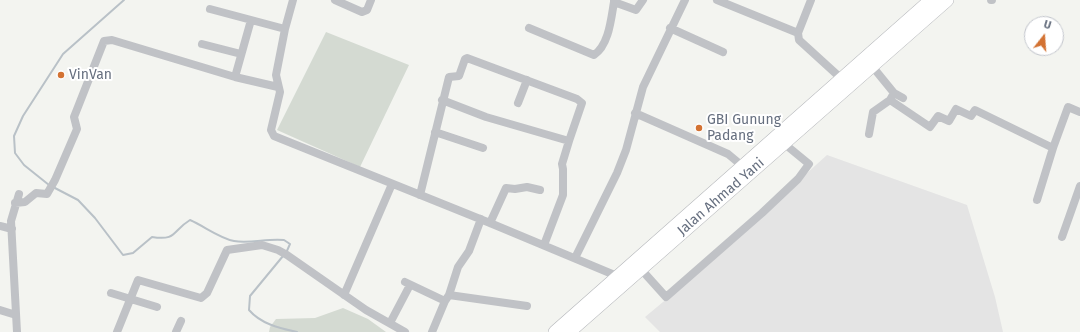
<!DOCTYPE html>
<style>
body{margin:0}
#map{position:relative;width:1080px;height:332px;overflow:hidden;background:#f3f4f0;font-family:"Fira Sans",sans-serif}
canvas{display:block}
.north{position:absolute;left:1024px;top:16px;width:40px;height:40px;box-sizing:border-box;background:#fff;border:1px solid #c2c5cc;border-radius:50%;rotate:17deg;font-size:11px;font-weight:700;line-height:16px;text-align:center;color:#666f7f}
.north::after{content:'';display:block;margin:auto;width:14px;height:18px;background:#d37232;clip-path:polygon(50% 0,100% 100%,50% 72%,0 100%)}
</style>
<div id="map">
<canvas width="1080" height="332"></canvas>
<div class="north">U</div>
</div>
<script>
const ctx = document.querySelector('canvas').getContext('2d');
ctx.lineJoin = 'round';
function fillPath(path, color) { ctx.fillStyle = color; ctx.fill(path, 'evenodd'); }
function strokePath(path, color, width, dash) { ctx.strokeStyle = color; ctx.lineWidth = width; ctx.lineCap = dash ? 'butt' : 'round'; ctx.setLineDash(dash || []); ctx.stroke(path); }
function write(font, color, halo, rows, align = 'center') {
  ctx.font = font + ' "Fira Sans",sans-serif'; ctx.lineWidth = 4; ctx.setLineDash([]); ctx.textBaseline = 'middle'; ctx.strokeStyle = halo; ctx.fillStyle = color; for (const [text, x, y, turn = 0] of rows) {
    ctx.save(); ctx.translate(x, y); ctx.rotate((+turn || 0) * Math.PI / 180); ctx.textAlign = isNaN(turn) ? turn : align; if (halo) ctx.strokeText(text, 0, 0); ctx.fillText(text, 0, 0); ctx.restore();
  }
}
const built = new Path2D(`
 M827,155L967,205L995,297L1003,332H660L645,317L687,282Z`);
const green = new Path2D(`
 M326,32L409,65L360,167L277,130Z
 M343,308L368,319L386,332H269L270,327L276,319L315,318Z`);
const stream = new Path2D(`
 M49,185L24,165L15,153L14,136L23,116L63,54L124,0
 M53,187L78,200L95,218L123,255L133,253L152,237C177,241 172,231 190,220C204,226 219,238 234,241C250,244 268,238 284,240L290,244L286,253
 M283,256L250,296L249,310C261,324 279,328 297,332`);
const street = new Path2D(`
 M293,0L285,29L276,75L280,92L271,130L274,136L490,223L617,276
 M335,0L362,12L367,10L371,0
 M614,0V2L636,10L643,0
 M717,0L798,33
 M811,0L798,33L799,40L844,81
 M991,0H992
 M210,9L285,29
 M529,28L594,55C609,45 611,19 614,2
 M670,28L723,52
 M202,44L241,54
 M872,66L894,93L903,98
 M235,77L251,20
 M894,93L890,100L930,127L938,116L949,121L956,109L971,116L975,110L1053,148L1068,107L1080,112
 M518,103L527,80
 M635,113L728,154L746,169
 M435,132L483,148
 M869,134L873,112L890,100
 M420,195L449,77L459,76L465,59L467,58L577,99L582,103L569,141L486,117L442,100
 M1037,200L1053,148
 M15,203L25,202L36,193L47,194L55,180L77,129L74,117L104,41L112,40L235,77L278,87
 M481,219L469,251L458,267L449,295L527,306
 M490,223L506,188L515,189L527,187L540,190
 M0,226L12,229
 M1062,237L1080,186
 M544,245L563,195V169L562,164L569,141
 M575,258L617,173L626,150L643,87L685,0
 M639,267L666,297L762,213L798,179L809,164L781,141
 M405,282L445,301L449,295
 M111,293L157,307
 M344,295L392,184
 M0,310L16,315
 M390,323L410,285
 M17,332L11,221L19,194
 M117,332L138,280L201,298L207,293L227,250L262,245L278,250L287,255L366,310L405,332
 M176,332L181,321
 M432,332L445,301`);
const primary = new Path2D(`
 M555,332L931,0
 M569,332L947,0`);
const markers = [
 [61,75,4,"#d37232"],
 [699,128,4,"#d37232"]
];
const poiNames = [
 ["VinVan",69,75],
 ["GBI Gunung",707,120],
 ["Padang",707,136]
];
const streetNames = [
 ["Jalan Ahmad Yani",721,197,-41]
];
fillPath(built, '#e4e4e4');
fillPath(green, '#d4dad2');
strokePath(stream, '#b9c1c7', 2);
strokePath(primary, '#b3b5b9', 14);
strokePath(street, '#c0c2c6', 8);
strokePath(primary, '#fff', 13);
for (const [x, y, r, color] of markers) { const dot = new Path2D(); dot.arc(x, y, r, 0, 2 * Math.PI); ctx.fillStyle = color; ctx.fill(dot); strokePath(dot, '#fff', 1.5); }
write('14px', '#666f7f', '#fff', poiNames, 'left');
write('14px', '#666f7f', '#fff', streetNames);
</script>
